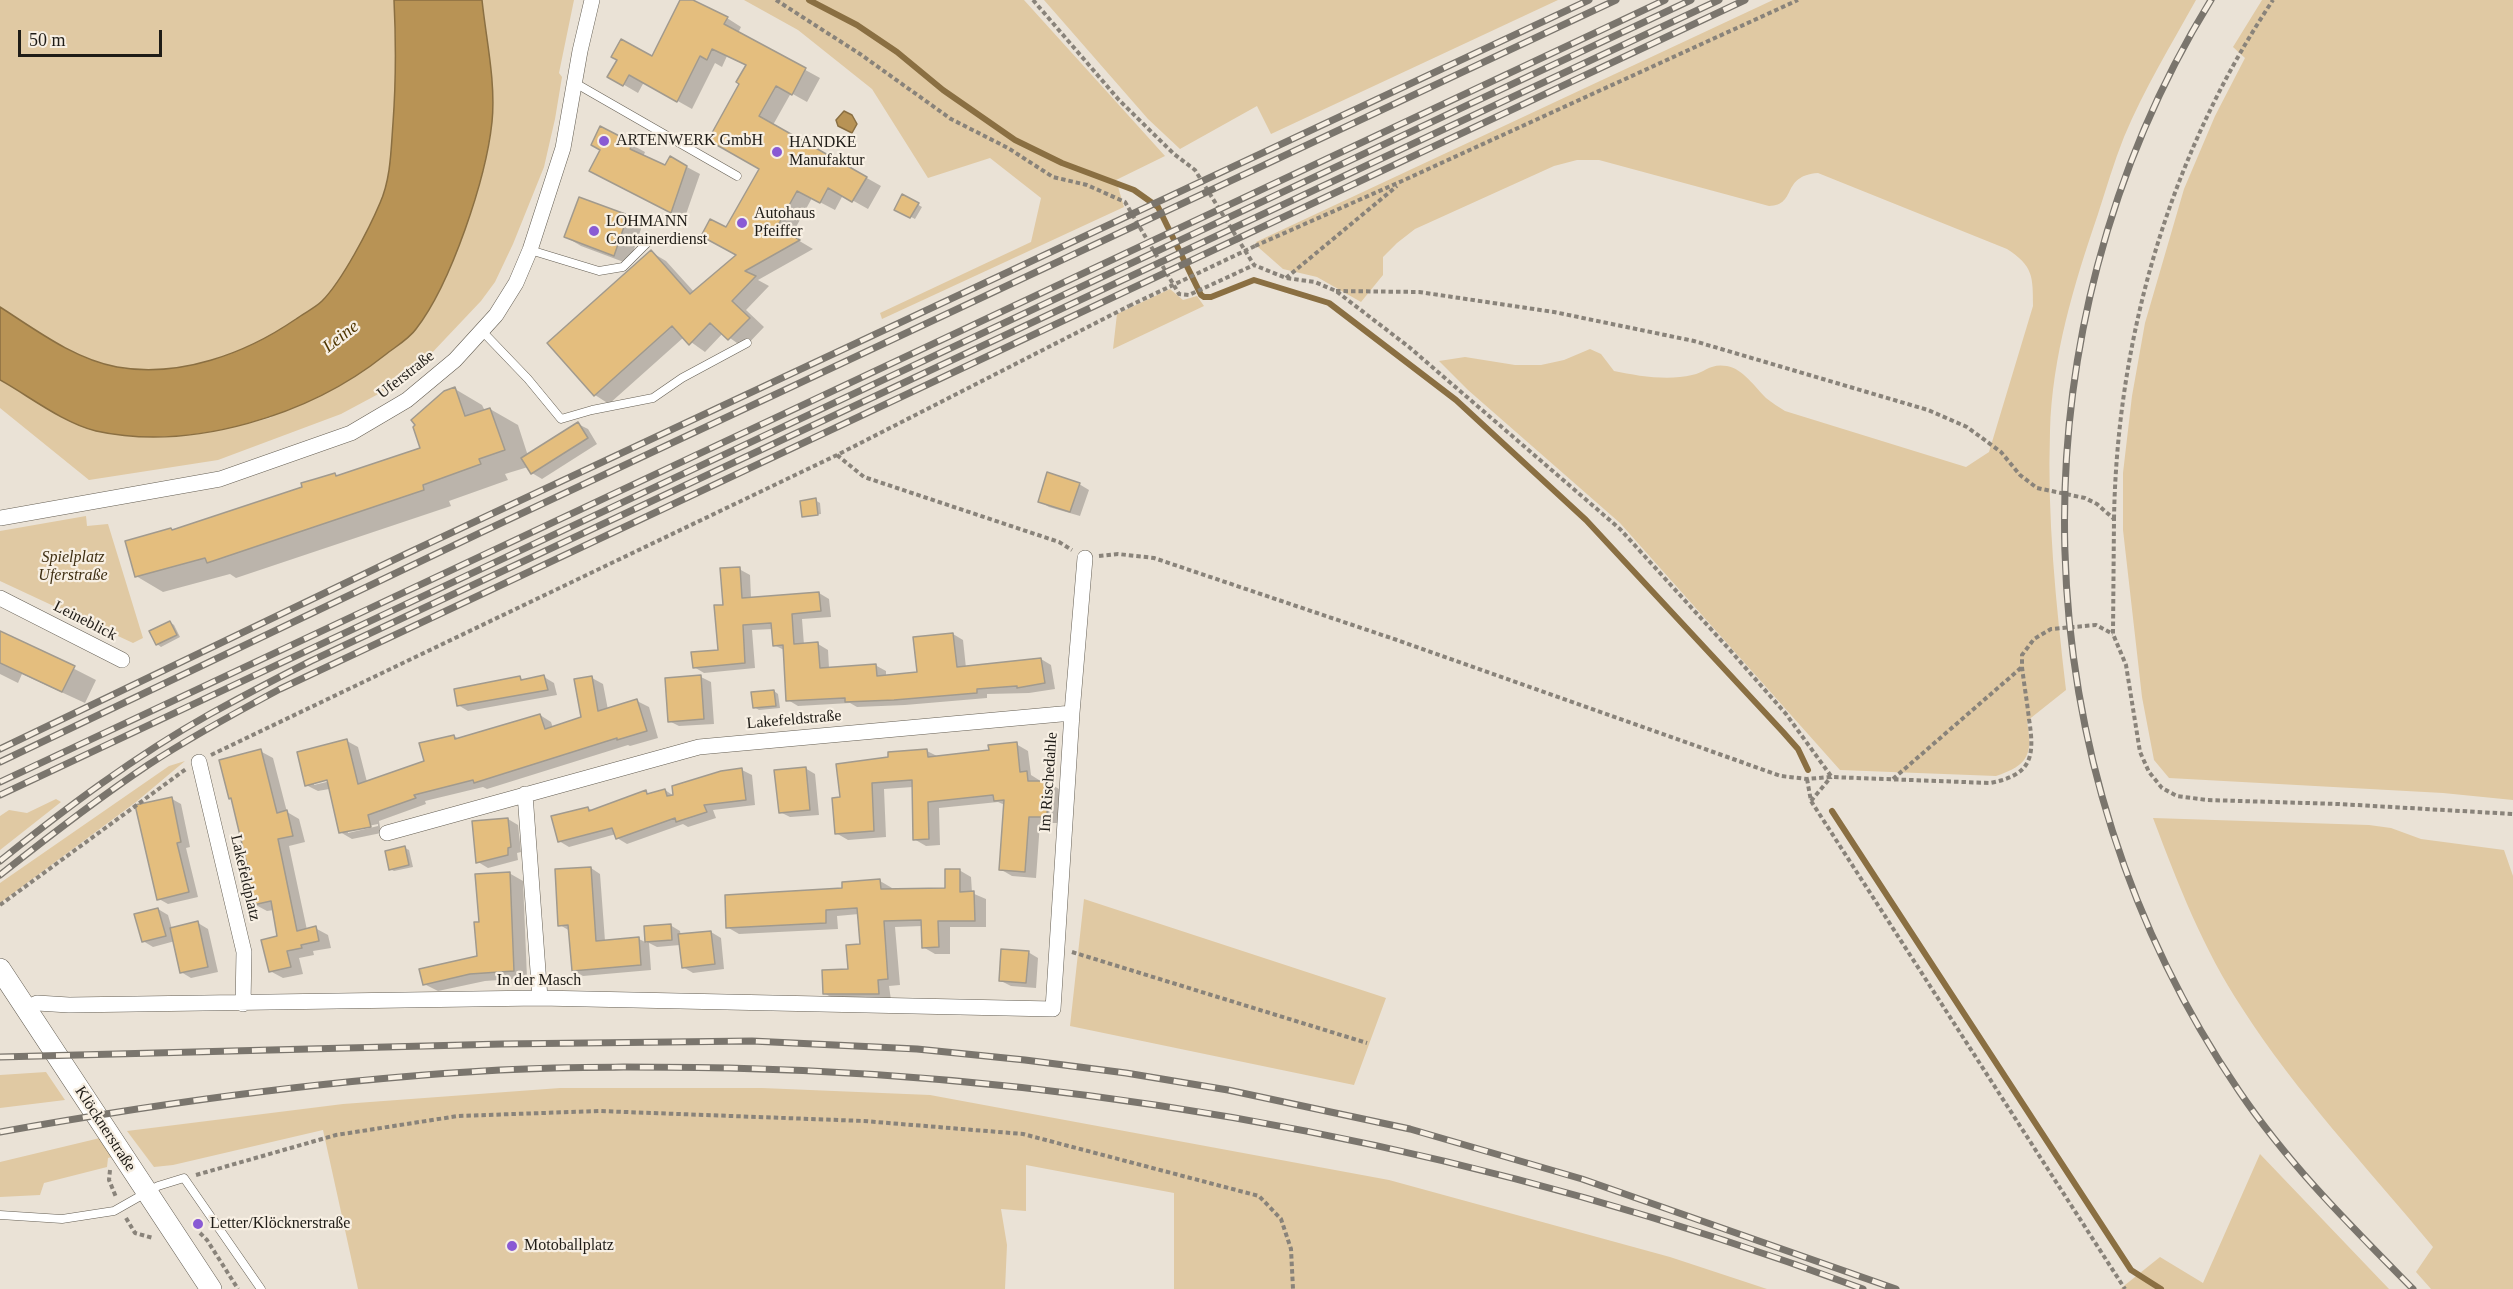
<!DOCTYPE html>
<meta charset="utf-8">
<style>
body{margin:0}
#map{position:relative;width:2513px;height:1289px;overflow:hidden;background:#eae2d6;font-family:"Times New Roman",serif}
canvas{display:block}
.scale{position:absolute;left:18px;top:30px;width:144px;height:27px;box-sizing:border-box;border:3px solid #1f1c17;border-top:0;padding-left:8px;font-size:18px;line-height:21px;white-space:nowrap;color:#1f1c17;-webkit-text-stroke:4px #f7efe3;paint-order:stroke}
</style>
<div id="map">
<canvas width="2513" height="1289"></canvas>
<div class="scale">50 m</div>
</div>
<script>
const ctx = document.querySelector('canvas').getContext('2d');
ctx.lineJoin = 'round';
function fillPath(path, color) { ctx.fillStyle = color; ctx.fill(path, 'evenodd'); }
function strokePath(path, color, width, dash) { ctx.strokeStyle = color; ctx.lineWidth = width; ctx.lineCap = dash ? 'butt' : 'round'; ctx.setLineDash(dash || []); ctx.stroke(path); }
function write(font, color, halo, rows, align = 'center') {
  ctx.font = font + ' "Times New Roman",serif'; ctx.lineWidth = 4.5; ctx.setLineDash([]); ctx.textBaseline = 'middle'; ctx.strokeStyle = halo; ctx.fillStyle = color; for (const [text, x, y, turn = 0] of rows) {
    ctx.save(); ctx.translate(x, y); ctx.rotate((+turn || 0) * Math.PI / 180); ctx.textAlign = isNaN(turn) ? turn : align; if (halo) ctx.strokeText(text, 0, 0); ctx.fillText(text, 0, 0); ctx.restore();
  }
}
const green = new Path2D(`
 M0,0H394C397,61 400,140 382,199C374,223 340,283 322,301C315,308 304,313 296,319C245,354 179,378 117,367C74,359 36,330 0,307Z
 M482,0H574L559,73L562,77L555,119L544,167L513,244L495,282L481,301L428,357L384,391L341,414L218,460L89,480L0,408V380L70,422L93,430L117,434L173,435L223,429L270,418L435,300L464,231L486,154L492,121L491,82Z
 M744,0H1024L1165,156L1116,180L1124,207L882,319L880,313L1031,242L1041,198L990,158L928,178L872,89L798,30Z
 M1044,0H1558L1271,134L1257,106L1180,149L1148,119Z
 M1773,0H2196C2171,45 2144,89 2124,137C2114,162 2106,189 2098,214C2074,284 2052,357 2050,431C2047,517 2056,604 2066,690L2027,721C2033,754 2029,765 1996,776L1840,770L1620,523L1468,390L1439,361L1465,357L1515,365H1541L1564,360L1590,349L1601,354L1614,371C1638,376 1668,381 1692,375C1706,372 1710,363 1727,366C1743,369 1755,387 1766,398C1772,403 1779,407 1785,411L1966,467L1989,452L2033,306C2033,276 2033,266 2007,249L1818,173C1780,176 1798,205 1769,206L1599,160H1577L1554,166L1415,229L1397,243L1383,257V275L1361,302L1317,277L1283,269L1258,247L1256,242Z
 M2262,0H2513V800L2443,793L2169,778L2154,760L2142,697L2123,530V473L2132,396L2145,323L2184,189L2215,116L2245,58L2233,47Z
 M1170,289L1183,300L1197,296L1204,306L1113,349L1117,314Z
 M86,516L87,526L108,524L143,638L133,643L0,581V531Z
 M185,761L136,802L0,903V883L169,766Z
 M56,799L61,802L0,850V816L9,810L27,813Z
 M2153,818L2369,825L2391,828L2421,839L2504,850L2513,876V1289H2431L2416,1272L2433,1247C2368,1168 2297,1094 2242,1008C2203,949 2178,884 2153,818Z
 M1084,899L1386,998L1354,1085L1070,1026Z
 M46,1072L65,1100L0,1108V1075Z
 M560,1088H762L930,1095L1389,1180L1670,1257L1767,1289H1174V1193L1026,1165V1211L1001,1209L1007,1245L1005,1289H358L323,1130L173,1165L154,1167L127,1131L343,1104Z
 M100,1138L112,1157L108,1158L107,1167L44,1183L40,1195L0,1197V1162Z
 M2260,1154L2389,1289H2120L2160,1257L2203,1283Z`);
const water = new Path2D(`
 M394,0H482C486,39 496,82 492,122C486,179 451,284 416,329C409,339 395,347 385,355C310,415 191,452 96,431C63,423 29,396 0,380V307C36,330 74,359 117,367C179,378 245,354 296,319C304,313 315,308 322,301C342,281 369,229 380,203C391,178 391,149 393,123C396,82 396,41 394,0Z
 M844,111L852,115L857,124L852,133L838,126L836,120Z`);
const shadow = new Path2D(`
 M682,0H690L727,18L741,27L738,33L820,78L807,102L791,93L773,125L881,186L868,209L843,195L835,210L812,198L791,236L813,249L758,280L769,286L746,310L764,327L744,348L723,333L705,352L684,337L609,404L595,395L651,252L666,261L695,293L738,255L727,229L761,168L741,83L747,66L727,56L722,67L715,63L692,109L644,82L638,93L609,76L653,58Z
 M601,128L645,152L643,157L666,167L670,158L700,174L684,220L604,178Z
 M903,196L922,207L915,219L896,209Z
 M627,217L642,226L629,264L581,246L566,237Z
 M455,389L482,405L485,411L490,409L518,425L528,456L578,424L588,429L597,444L542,479L532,473L528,467L505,474L508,480L449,501L451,506L236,578L230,574L163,592L136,576L173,531L304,488L335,475L339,477L421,449Z
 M1079,484L1089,490L1080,516L1049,507L1039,501Z
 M815,500L820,503L821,514L804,516Z
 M739,569L750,575L751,598L819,593L829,599L831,617L802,619L804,645L818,644L828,650L829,668L875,665L886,671V677L919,673L953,634L963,640L966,668L1041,659L1051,665L1055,689L1029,693L987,694V698L905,705L857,707L850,703L798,706L788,700L784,650L774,645L773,629L752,630L755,668L704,673L694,667L719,651L724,606Z
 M170,622L174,625L180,637L161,647L157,644Z
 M0,631L96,680L85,703L22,674L18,683L0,674Z
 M544,677L554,683L557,695L468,711L458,705L520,678L526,681Z
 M701,677L711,682L714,724L679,726L669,721Z
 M592,678L603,684L608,710L637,701L649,707L658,738L630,746L628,745L487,789L483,787L425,801L426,804L379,821L381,833L352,839L340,832L329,789L318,791L306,785L347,741L358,747L367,782L425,761L454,736L459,739L540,715L551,722L553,728L583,718ZM334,777L335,780L314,785V782ZM378,824V826L348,833V830Z
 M774,691L778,694L780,708L759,710L754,707Z
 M1016,744L1028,751L1031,775L1039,780V782H1047L1059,789V823H1040L1036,878L1012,876L1000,869L1005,805L998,802L939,808L940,845L926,846L914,839L913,787L884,789L886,837L848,840L836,833L842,798L890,759L927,751L939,757L990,751Z
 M260,751L273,758L287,812L299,819L305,842L289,846L307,930L315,928L328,935L331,948L313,951L314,955L299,958L303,974L283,978L270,971L279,937L274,910L267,911L254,904L250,870L233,800L230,798Z
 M805,768L815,774L819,815L790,817L780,812Z
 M742,770L752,775L755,805L713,810L716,818L688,827L683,824L627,844L617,838L616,834L569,847L559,841L588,808L593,811L645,792L651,795L665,790L674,796Z
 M172,799L181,804L190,847L186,848L198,897L168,904L159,899Z
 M508,819L518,825L521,852L517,853L518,860L488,868L478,862Z
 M405,848L409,850L413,867L394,871L390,869Z
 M591,868L600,874L605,941L639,939L647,943L645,928L670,925L680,931L681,936L711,932L721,938L724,969L693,973L683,967L680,945L657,947L649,943L651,970L583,976L573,970L570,931L560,925Z
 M959,870L971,877L972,893L986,899V927H950V954H935L923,947V926L895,927L900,985L889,986L891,1000H836L824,993L849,971L861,945L859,914L837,916L838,929L739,934L727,927L844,889L880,881L892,888V890L947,889Z
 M509,873L523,881L527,978L485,981L438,991L424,984L479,957L481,923Z
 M158,909L168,915L172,929L198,923L208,929L218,972L191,978L181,972L175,941L153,947L143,941Z
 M1028,952L1038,958L1036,988L1011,986L1001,981Z`);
const stream = new Path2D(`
 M809,0L857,25L897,52L943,90L1015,140L1062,163L1134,190L1158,207L1201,295L1204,297H1211L1254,280L1329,303L1456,400L1586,520L1783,732L1798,749L1808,770
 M1832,811L2131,1270L2161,1289`);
const building = new Path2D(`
 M680,0H693L728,17L724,24L806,68L792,95L776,86L759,116L867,177L852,202L828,188L820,203L797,191L777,227L800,240L745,271L756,276L732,301L750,318L728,340L710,323L689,345L672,326L594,396L547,343L651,250L690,294L736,255L701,236L710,219L726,227L759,169L708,140L739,84L736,82L746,65L712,49L707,60L700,56L677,102L629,75L623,86L607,77L617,60L611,57L621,39L652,56Z
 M600,126L633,143L630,149L665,165L670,156L687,166L671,213L589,171L600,150L591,145Z
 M902,194L919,203L910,218L894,210Z
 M579,197L628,215L614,256L564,237Z
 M455,387L465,416L490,408L505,450L479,459L481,464L423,485L424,490L207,563L205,558L135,577L125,541L171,528L172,530L302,487L301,483L315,479L335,473L336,476L420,448L413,427L415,425L411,420L444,391Z
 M578,422L588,438L531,474L521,458Z
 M1047,472L1080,483L1070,512L1038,502Z
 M816,498L818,515L802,517L800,501Z
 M740,567L742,598L819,592L821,611L792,614L794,644L818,642L820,668L876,664L877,676L917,672L913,637L953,633L957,667L1041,658L1045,683L1017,688V686L977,689V693L894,700L845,702V698L786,701L783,645L773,646L771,623L743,625L745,663L693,668L691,652L718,650L714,605H723L720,568Z
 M170,621L177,635L156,645L149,631Z
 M0,631L75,666L62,692L0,663Z
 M544,675L548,690L457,706L454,689L520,676L521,680Z
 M701,675L704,719L668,722L665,678Z
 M592,676L598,711L637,699L647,731L617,740V738L474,783L473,780L414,795L416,798L368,815L371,827L339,833L327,780L305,786L297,752L347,739L358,784L424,761L419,743L454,735L455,739L540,714L545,729L581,717L574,679Z
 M774,690L776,706L753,708L751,692Z
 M1017,742L1020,772L1027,771L1028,781H1048L1047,817H1029L1025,872L999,870L1004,800L994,801L993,795L928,802L929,839L913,840L912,780L872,783L874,831L835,834L832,798L840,797L836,764L888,757V752L927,749L928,757L989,750L988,745Z
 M261,749L277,813L287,810L293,836L278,839L297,931L316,926L319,941L301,945L302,948L287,951L291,967L269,972L261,940L277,936L271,901L253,905L245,870L248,869L231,798L229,799L219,760Z
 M806,767L810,810L779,813L774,770Z
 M742,768L746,800L704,805L707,812L676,822L675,818L616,839L612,828L558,842L551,816L588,807L589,811L646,790L647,794L665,789L667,796L673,795L672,786L721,771Z
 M172,797L181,842L177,843L189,892L157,900L135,805Z
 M508,818L511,847L508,848V855L476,863L472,821Z
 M405,846L409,865L389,870L385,851Z
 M591,867L596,941L639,937L641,965L572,971L568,925L558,926L555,869Z
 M945,869H960V892L974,891L975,921H938L939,947L922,948L921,920L884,921L888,979L878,980L879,994H823L822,970L848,969L846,945L860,944L857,908L826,910V923L726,928L725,895L842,888V882L880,879L881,889L945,888Z
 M510,872L514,971L470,974L423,985L419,969L477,956L474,922H479L475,874Z
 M158,908L166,936L142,942L134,914Z
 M198,921L208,967L180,973L170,928Z
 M671,924L672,940L645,942L644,926Z
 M711,931L715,964L682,968L678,934Z
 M1001,949L1029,951L1026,983L999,981Z`);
const path = new Path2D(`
 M776,0L860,54L951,119L1008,148L1053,177L1087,185L1125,202L1179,294L1189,295L1254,265
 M1033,0L1119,100L1174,154L1195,170L1254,265L1286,278L1315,282L1336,291L1409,347L1620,529L1729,649L1786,714L1831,776
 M1255,246L1402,181L1798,0
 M1286,278L1397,186
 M1336,291L1419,292L1554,312L1694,341L1928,410L1967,427L2001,452L2020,475L2037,488L2085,498L2097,504L2114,519L2113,634L2126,665L2140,752L2149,772L2162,788L2177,796L2207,800L2339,804L2513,814
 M837,455L864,477L1059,542L1072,550
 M2114,519C2117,335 2171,153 2273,0
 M1099,556L1118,554L1154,558L1397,640L1781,776L1807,779L1831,777L1990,783C2032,775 2035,757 2029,719C2027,701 2024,684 2022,667V655L2034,639L2051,629L2096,625L2113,634
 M211,755L837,455L1129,306
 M1807,779L1811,801L2125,1289
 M1893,779L2022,667
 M1811,801L1831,777
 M0,905L186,769
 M1072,952L1367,1043
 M110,1170L109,1180L116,1197
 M196,1175L336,1135L458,1116L599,1111L864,1121L1023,1134L1259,1196L1281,1219L1291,1249L1293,1289
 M126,1218L135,1233L153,1238
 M200,1233L207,1240L238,1289`);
const service = new Path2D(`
 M575,83L737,176
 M530,250L599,271L623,267L651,239
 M482,331L528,379L561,419L592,410L653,398L682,378L747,343
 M0,1215L62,1219L114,1211L158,1186L184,1178L261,1289`);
const minor = new Path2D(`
 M0,518L220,479L351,433L407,400L455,360L496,315L516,283L530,250L563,148L580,51L592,0
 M0,598L122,660
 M199,762L244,952L243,1004
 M525,794L540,998
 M387,833L699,747L1072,713
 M26,1008L37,1003L69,1005L540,998L1053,1009L1072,713L1085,558`);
const secondary = new Path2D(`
 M0,969L211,1289`);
const rail = new Path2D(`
 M2211,0C2005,335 2018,767 2239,1091C2289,1165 2351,1226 2413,1289
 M0,749L408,553L1589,0
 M0,762L482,532L1616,0
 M0,782L1665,0
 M0,795L1691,0
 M0,861C66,808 135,756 210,714C243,696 277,678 311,661L1719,0
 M0,875C48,837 97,799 148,765C191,737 235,713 280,689L1745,0
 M0,1057L502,1044L752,1041L917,1049L1025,1060L1126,1073L1228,1090L1410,1129L1582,1179L1896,1289
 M0,1132C166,1102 332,1079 500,1070C576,1066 653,1067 729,1068C1117,1077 1499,1153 1863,1289`);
const pathBridge = new Path2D(`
 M1129,306L1255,246`);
const markers = [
 [604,141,6,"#895ad4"],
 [777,152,6,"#895ad4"],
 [742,223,6,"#895ad4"],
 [594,231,6,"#895ad4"],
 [198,1224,6,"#895ad4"],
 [512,1246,6,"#895ad4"]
];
const poiNames = [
 ["ARTENWERK GmbH",616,141],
 ["HANDKE",789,143],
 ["Manufaktur",789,161],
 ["Autohaus",754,214],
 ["Pfeiffer",754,232],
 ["LOHMANN",606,222],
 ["Containerdienst",606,240],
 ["Letter/Klöcknerstraße",210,1224],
 ["Motoballplatz",524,1246]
];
const streetNames = [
 ["Uferstraße",406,375,-38],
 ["Leineblick",85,621,27],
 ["Lakefeldstraße",794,720,-5],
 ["Im Rischedahle",1049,782,-86],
 ["Lakefeldplatz",245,878,77],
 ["In der Masch",539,981],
 ["Klöcknerstraße",105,1129,57]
];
const parkNames = [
 ["Spielplatz",73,558],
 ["Uferstraße",73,576]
];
const waterNames = [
 ["Leine",341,337,-38]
];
fillPath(green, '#e0c9a3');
fillPath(water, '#b89355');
strokePath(water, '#8a6f42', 1.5);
fillPath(shadow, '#0003');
strokePath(stream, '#8a6f42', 6);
fillPath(building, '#e4be7e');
strokePath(building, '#a19a8e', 1.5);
strokePath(service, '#645e53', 9);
strokePath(minor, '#645e53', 16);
strokePath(secondary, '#645e53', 22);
strokePath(path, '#89837a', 4, [4.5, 3]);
strokePath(service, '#fff', 8);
strokePath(minor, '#fff', 15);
strokePath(secondary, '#fff', 21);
strokePath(rail, '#7a756d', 7);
strokePath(rail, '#f7efe3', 4.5, [14]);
strokePath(pathBridge, '#89837a', 4, [4.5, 3]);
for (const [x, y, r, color] of markers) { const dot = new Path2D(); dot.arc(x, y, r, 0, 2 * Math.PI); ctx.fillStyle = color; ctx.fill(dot); strokePath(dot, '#f7efe3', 2); }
write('16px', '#1f1c17', '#f7efe3', poiNames, 'left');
write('16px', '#1f1c17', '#f7efe3', streetNames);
write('italic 16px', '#3f2f13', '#f7efe3', parkNames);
write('italic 18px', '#4f3600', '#f7efe3', waterNames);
</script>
